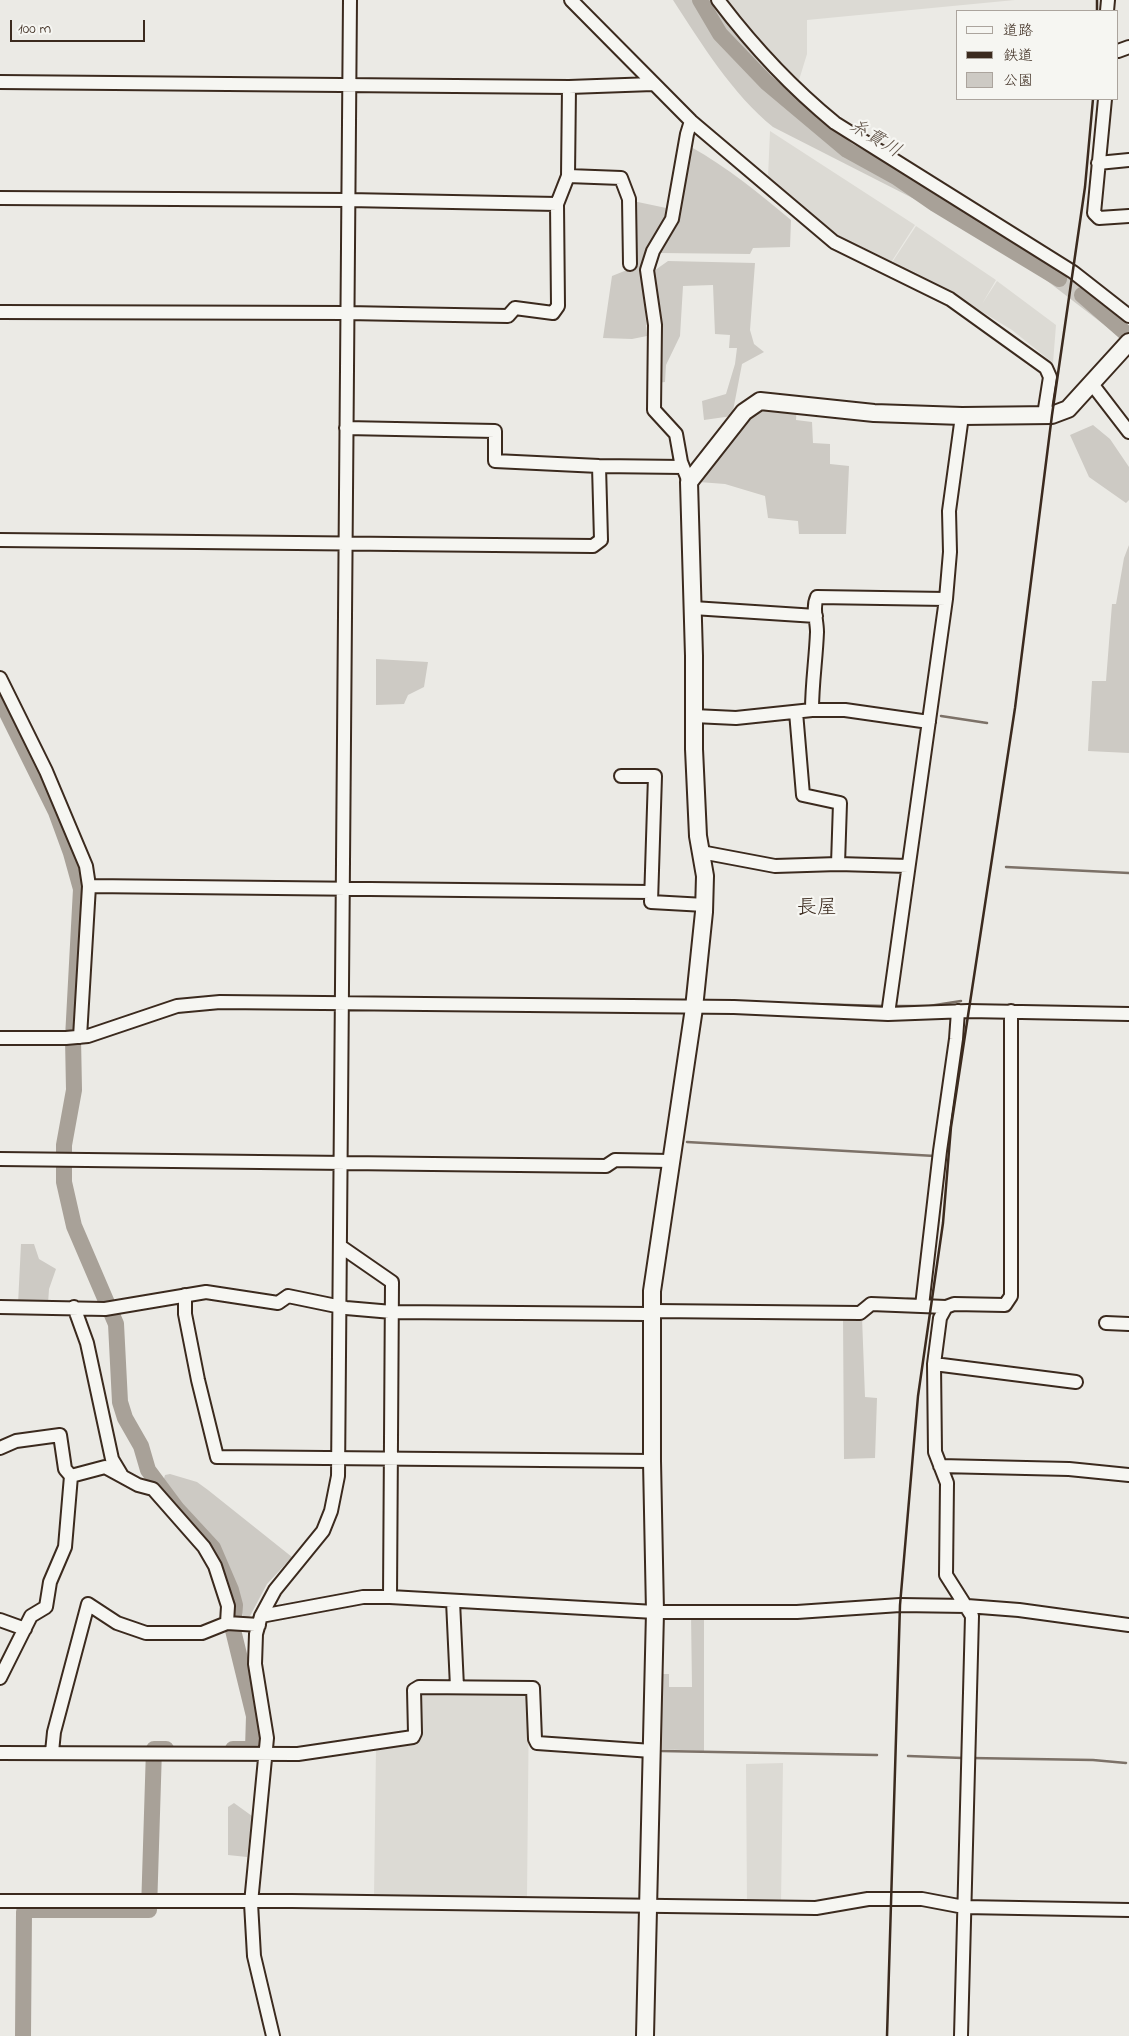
<!DOCTYPE html>
<meta charset="utf-8">
<style>
body{margin:0}
#map{position:relative;width:1129px;height:2036px;overflow:hidden;background:#ebeae5;font-family:"Indie Flower","Klee One",sans-serif}
canvas{display:block}
.legend{position:absolute;left:956px;top:10px;width:162px;height:90px;box-sizing:border-box;background:#f6f6f2;border:1px solid #aba49d;margin:0;padding:6px 9px;list-style:none;font-size:15px;color:#3b2a1e}
.legend li{display:flex;align-items:center;gap:10px;height:25px}
.legend b{width:25px;border:1px solid #aba49d}
.scale{position:absolute;left:10px;top:20px;width:135px;height:22px;box-sizing:border-box;border:2px solid #3b2a1e;border-top:0;padding-left:6px;font-size:15px;line-height:18px;white-space:nowrap;color:#3b2a1e;-webkit-text-stroke:4px #f6f6f2;paint-order:stroke}
</style>
<div id="map">
<canvas width="1129" height="2036"></canvas>
<ul class="legend">
<li><b style="height:6px;background:#f6f6f2"></b>道路</li>
<li><b style="height:6px;background:#3b2a1e"></b>鉄道</li>
<li><b style="height:14px;background:#cdcac4"></b>公園</li>
</ul>
<div class="scale">100 m</div>
</div>
<script>
const ctx = document.querySelector('canvas').getContext('2d');
ctx.lineJoin = 'round';
function fillPath(path, color) { ctx.fillStyle = color; ctx.fill(path, 'evenodd'); }
function strokePath(path, color, width, dash) { ctx.strokeStyle = color; ctx.lineWidth = width; ctx.lineCap = dash ? 'butt' : 'round'; ctx.setLineDash(dash || []); ctx.stroke(path); }
function write(font, color, halo, rows, align = 'center') {
  ctx.font = font + ' "Indie Flower","Klee One",sans-serif'; ctx.lineWidth = 4.5; ctx.setLineDash([]); ctx.textBaseline = 'middle'; ctx.strokeStyle = halo; ctx.fillStyle = color; for (const [text, x, y, turn = 0] of rows) {
    ctx.save(); ctx.translate(x, y); ctx.rotate((+turn || 0) * Math.PI / 180); ctx.textAlign = isNaN(turn) ? turn : align; if (halo) ctx.strokeText(text, 0, 0); ctx.fillText(text, 0, 0); ctx.restore();
  }
}
const built = new Path2D(`
 M725,0H1015L807,20V54L799,80L744,24Z
 M770,131L915,225L890,264L848,242L802,209L768,177Z
 M916,226L996,280L982,304L997,281L1056,325L1053,363L1012,330L979,310L891,264Z
 M422,1691H526L529,1695L527,1897L374,1896L376,1747L418,1742V1695Z
 M783,1763L781,1904L747,1905L746,1764Z`);
const green = new Path2D(`
 M673,0H714L788,89L842,137L998,232L1086,290L1129,326V344L1042,277L930,207L773,127C733,95 701,43 673,0Z
 M691,147C727,167 760,194 791,220L790,247L753,248L750,254L660,253L674,222Z
 M633,201L671,209L644,291L647,336L632,339L603,338L612,276L632,268Z
 M668,261L755,263L750,330L754,344L764,352L742,364L732,416L704,420L702,401L726,394L735,364L737,348H729L730,335L715,334L713,285L683,286L680,336L666,365L665,382L657,383L651,273Z
 M797,405L796,420L812,422L813,443L830,444V464L849,466L846,534H799L798,521L768,518L765,496L725,484L699,482L755,408Z
 M1093,425L1110,439L1129,467V500L1126,503L1089,477L1070,435Z
 M1129,545V753L1088,751L1092,681H1106L1112,604H1116L1124,558Z
 M376,659L428,662L424,687L408,695L404,704L376,705Z
 M21,1244H34L39,1259L56,1269L49,1289L48,1304H18Z
 M843,1317H862L865,1397L877,1398L875,1458L844,1459Z
 M170,1474L197,1482L208,1490L292,1557L267,1584L250,1616L244,1619L234,1588L212,1541L174,1503L163,1482L165,1475Z
 M691,1614H704V1751L658,1749L660,1674H669V1687H692Z
 M234,1803L252,1816L247,1857L228,1855V1807Z`);
const stream = new Path2D(`
 M941,716L987,723
 M1006,867L1129,873
 M812,1004L885,1006
 M893,1006H929L961,1001
 M687,1142L935,1156
 M907,1299H918
 M662,1751L877,1755
 M908,1756L963,1758
 M971,1758L1093,1760L1126,1763`);
const river = new Path2D(`
 M700,0L720,34L766,82L847,150L896,177L935,204L1059,279
 M1082,295L1129,336
 M0,699L56,812L71,853L81,889L73,1038L74,1090L64,1145V1182L74,1226L116,1324L120,1402L125,1418L141,1446L148,1470L177,1509L213,1548L231,1590L235,1605L233,1630L254,1716L253,1749H233
 M23,2036L24,1912L26,1910H149L154,1749H166`);
const minor = new Path2D(`
 M571,0L691,121L834,242L950,299L1046,368L1050,377L1044,415
 M718,0C752,45 791,87 835,123L1073,272L1129,316
 M1107,11L1108,0
 M1118,51L1129,47
 M0,82L569,87L653,84
 M1105,99L1094,213L1099,218L1129,216
 M1098,163L1129,160
 M568,176L621,178L629,199L630,264
 M0,198L348,200L557,204
 M0,312L347,313L508,316L515,308L553,313L558,306L557,204L568,176L569,87
 M1092,384L1129,432
 M346,428L495,431V461L599,466L683,467
 M689,482L681,462L676,434L654,410L655,325L647,270L653,251L672,219L687,134L691,121
 M0,540L593,546L601,540L599,466
 M693,608L816,616
 M0,678L46,771L86,866L89,886L80,1037
 M812,710C812,683 816,659 817,632C817,620 812,608 817,597L946,599
 M796,712L803,795L840,803L838,864
 M694,716L736,718L812,710H845L929,722
 M621,776H655L651,902L705,905
 M701,852L775,866L838,864L908,866
 M89,886L651,892
 M888,1014L946,599L950,552L949,511L962,416
 M0,1038H66L88,1036L177,1006L220,1002L734,1007L888,1014L968,1011L1129,1014
 M0,1159L606,1166L615,1160L670,1161
 M340,1246L392,1282L390,1597
 M185,1295V1314L198,1380L217,1457L652,1461
 M922,1306L940,1151L956,1039L958,1011
 M0,1307L105,1309L206,1292L278,1303L288,1296L346,1308L392,1312L647,1314L655,1311L860,1313L871,1304L946,1307L954,1304L1005,1305L1011,1296V1011
 M74,1307L87,1343L112,1459L121,1474
 M946,1307L940,1318L934,1364L935,1452L947,1483L946,1575L972,1616L961,2036
 M1106,1323L1129,1324
 M934,1364L1076,1382
 M0,1448L16,1441L60,1435L65,1469L71,1476L65,1547L50,1582L46,1607L31,1616L0,1678
 M940,1466L1069,1469L1129,1475
 M71,1476L105,1467L138,1485L153,1489L204,1547L215,1566L228,1606L227,1623
 M453,1601L457,1687
 M261,1616L363,1597H390L655,1612H797L900,1605L967,1606L1019,1610L1129,1625
 M0,1620L25,1629
 M52,1752L54,1732L88,1604L117,1623L146,1633H202L227,1623L259,1625
 M0,1753L298,1754L413,1737L415,1733L414,1690L419,1687L533,1688L535,1739L537,1743L652,1751
 M0,1901H292L816,1908L868,1899H922L964,1907L1129,1910
 M273,2036L254,1956L251,1903L267,1738L255,1664L256,1634L261,1616L275,1590L323,1531L331,1511L338,1476L350,0`);
const major = new Path2D(`
 M645,2036L655,1612L652,1461V1291L694,1008L704,912L705,876L698,836L694,749V656L689,482L744,412L760,401L874,413L962,416L1052,415L1068,409L1129,342`);
const rail = new Path2D(`
 M1097,11V0
 M887,2036L900,1605L918,1396L943,1223L951,1127L1015,708L1052,415L1085,187L1093,99`);
const waterNames = [
 ["糸貫川",874,140,31]
];
const quarterNames = [
 ["長屋",817,910]
];
fillPath(built, '#dcdad4');
fillPath(green, '#cdcac4');
strokePath(stream, '#7c7167', 2.5);
strokePath(river, '#a8a198', 16);
strokePath(minor, '#3b2a1e', 16);
strokePath(major, '#3b2a1e', 20);
strokePath(minor, '#f6f6f2', 12);
strokePath(major, '#f6f6f2', 16);
strokePath(rail, '#3b2a1e', 2.5);
write('italic 19px', '#615449', '#f6f6f2', waterNames);
write('20px', '#3b2a1e', '#f6f6f2', quarterNames);
</script>
